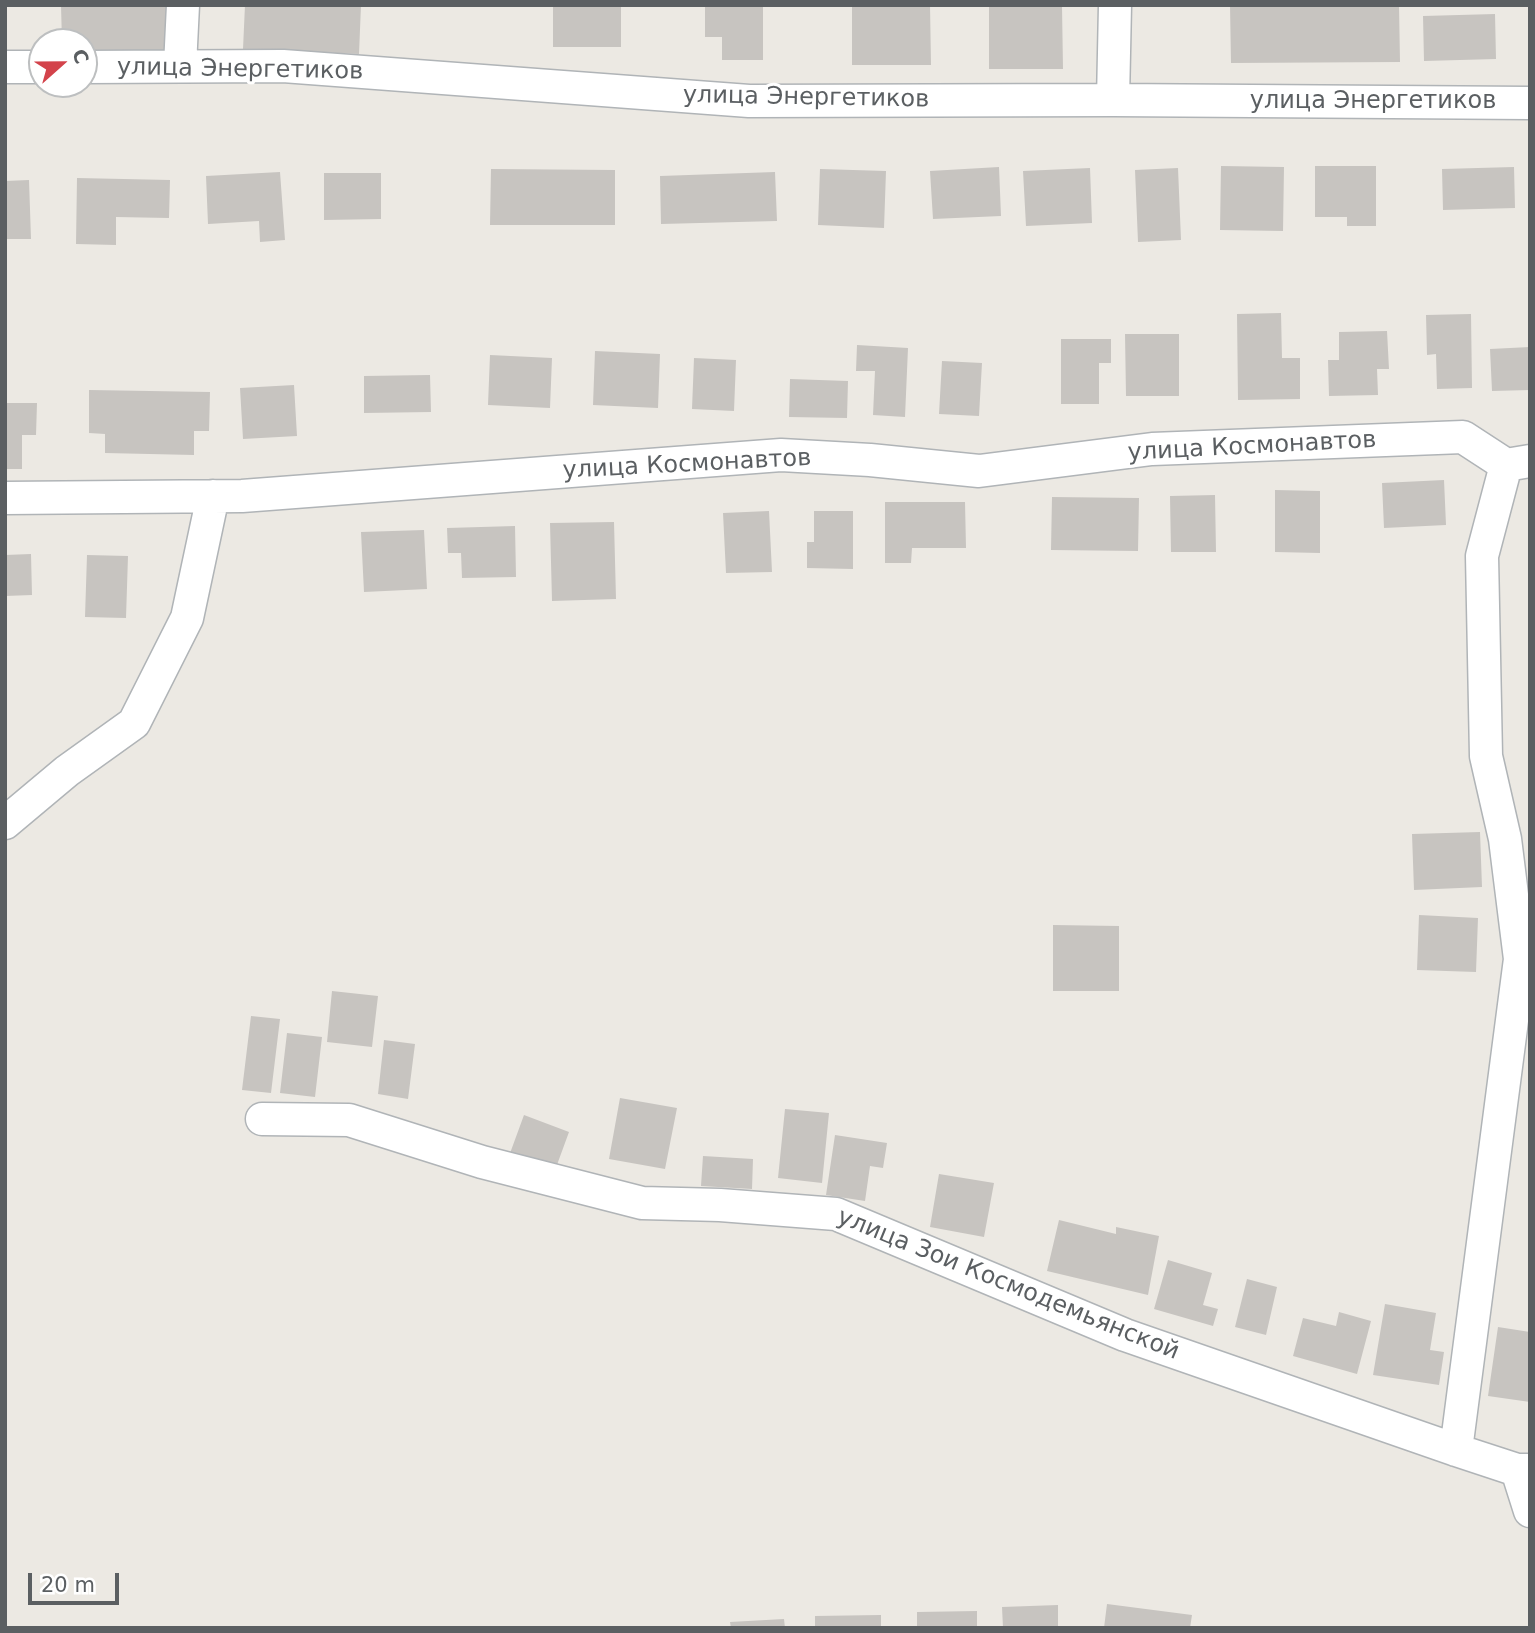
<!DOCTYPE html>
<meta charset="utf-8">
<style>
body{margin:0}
#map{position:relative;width:1535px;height:1633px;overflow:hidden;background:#ece9e3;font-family:"DejaVu Sans",sans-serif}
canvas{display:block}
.frame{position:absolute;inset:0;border:7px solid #5b5f62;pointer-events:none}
.north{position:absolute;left:28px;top:28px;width:70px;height:70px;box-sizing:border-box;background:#fff;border:2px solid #bdbfc0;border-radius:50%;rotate:69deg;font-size:19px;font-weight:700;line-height:28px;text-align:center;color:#5b5f62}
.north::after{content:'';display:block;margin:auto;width:24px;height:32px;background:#d3434b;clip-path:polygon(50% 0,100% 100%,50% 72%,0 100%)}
.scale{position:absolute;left:28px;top:1573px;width:91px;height:32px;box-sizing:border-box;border:4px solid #5b5f62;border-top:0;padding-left:9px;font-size:21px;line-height:24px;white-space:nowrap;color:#5b5f62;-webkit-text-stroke:5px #fff;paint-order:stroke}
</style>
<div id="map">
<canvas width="1535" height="1633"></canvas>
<div class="frame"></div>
<div class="north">С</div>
<div class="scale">20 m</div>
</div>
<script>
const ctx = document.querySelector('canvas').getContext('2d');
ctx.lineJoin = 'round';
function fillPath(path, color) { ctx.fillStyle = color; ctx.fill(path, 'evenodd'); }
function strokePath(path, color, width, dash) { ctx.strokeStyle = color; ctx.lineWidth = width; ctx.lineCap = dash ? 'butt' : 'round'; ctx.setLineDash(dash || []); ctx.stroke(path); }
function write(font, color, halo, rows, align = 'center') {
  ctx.font = font + ' "DejaVu Sans",sans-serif'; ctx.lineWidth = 6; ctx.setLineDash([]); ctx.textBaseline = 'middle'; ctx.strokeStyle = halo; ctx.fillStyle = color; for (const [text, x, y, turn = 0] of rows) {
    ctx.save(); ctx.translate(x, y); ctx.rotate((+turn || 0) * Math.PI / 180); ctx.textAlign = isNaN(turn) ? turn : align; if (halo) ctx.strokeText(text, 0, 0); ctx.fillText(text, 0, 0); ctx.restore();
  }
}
const building = new Path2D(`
 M61,5H169L171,54L84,56V42H62Z
 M245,5H361L359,54L243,49Z
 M553,5H621V47H553Z
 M705,5H763V60H722V37H705Z
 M852,5H930L931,65H852Z
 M1230,5H1399L1400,62L1231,63Z
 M989,6H1062L1063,69H989Z
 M1495,14L1496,59L1424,61L1423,16Z
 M1221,166L1284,167L1283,231L1220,230Z
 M1315,166H1376V226H1347V217H1315Z
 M999,167L1001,216L933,219L930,171Z
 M1514,167L1515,208L1443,210L1442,169Z
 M1090,168L1092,223L1026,226L1023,171Z
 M1178,168L1181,240L1138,242L1135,170Z
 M491,169L615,170V225H490Z
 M820,169L886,171L884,228L818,225Z
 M280,172L285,240L260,242L259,221L208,224L206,176Z
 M775,172L777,221L661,224L660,176Z
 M324,173H381V219L324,220Z
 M77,178L170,180L169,218L116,217V245L76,244Z
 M29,180L31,239H5V181Z
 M1281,313L1282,358H1300V399L1238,400L1237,314Z
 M1471,314L1472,388L1437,389L1436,354L1427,355L1426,315Z
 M1387,331L1389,369H1377L1378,395L1329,396L1328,360H1339V332Z
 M1125,334H1179V396H1126Z
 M1061,339H1111V363H1099V404H1061Z
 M857,345L908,348L905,417L873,415L875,371H856Z
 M1530,347V390L1492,391L1490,349Z
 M595,351L660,354L658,408L593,405Z
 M490,355L552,358L550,408L488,405Z
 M694,358L736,360L734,411L692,409Z
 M942,361L982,363L979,416L939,414Z
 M430,375L431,412L364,413V376Z
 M790,379L848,381L847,418L789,417Z
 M294,385L297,436L243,439L240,388Z
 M89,390L210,392L209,431H194V455L105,453V434L89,433Z
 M5,403H37L36,435H22V469H5Z
 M1444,480L1446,525L1384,528L1382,483Z
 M1275,490L1320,491V553L1275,552Z
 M1215,495L1216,552H1171L1170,496Z
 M1052,497L1139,498L1138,551L1051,550Z
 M885,502H965L966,548H912L911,563H885Z
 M769,511L772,572L726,573L723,513Z
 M814,511H853V569L807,568V542H814Z
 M614,522L616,599L552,601L550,523Z
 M515,526L516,577L462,578L461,553H448L447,528Z
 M424,530L427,589L364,592L361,532Z
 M31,554L32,595L5,596V555Z
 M87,555L128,556L126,618L85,617Z
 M1480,832L1482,887L1414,890L1412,834Z
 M1419,915L1478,918L1476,972L1417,970Z
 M1053,925L1119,926V991H1053Z
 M332,991L378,996L372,1047L327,1042Z
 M251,1016L280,1019L271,1093L242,1090Z
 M287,1033L322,1037L315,1097L280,1093Z
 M384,1040L415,1044L408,1099L378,1094Z
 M620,1098L677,1108L665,1169L609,1159Z
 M785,1109L829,1113L822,1183L778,1178Z
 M524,1115L569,1132L554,1173L509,1156Z
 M835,1135L887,1143L883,1168L870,1166L865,1201L826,1195Z
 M703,1156L753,1159L752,1189L701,1186Z
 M939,1174L994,1183L984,1237L930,1227Z
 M1059,1220L1116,1234V1227L1159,1236L1148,1295L1047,1271Z
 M1168,1260L1212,1273L1203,1305L1218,1309L1213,1326L1154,1309Z
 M1247,1279L1277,1287L1266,1335L1235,1327Z
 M1385,1304L1436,1313L1430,1350L1444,1352L1439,1385L1373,1375Z
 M1339,1312L1371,1321L1357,1374L1293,1356L1303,1318L1336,1326Z
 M1498,1327L1530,1332V1402L1488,1396Z
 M1107,1604L1192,1615L1190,1628H1104Z
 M1058,1605V1628H1003L1002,1607Z
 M977,1611V1628H917V1612Z
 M881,1615V1628H815V1616Z
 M784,1619L785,1628H731L730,1622Z`);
const minor = new Path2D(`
 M180,66L183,5
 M5,67H42
 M84,67L283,66L749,101L1113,100L1530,103
 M1113,100L1115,5
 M5,498L242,496L781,455L870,460L979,471L1152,449L1463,437L1506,465L1530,461
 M5,823L67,771L134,723L187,618L213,496
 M262,1119L349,1120L482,1162L642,1203L720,1205L836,1214L1125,1335L1456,1450L1517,1470H1530
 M1456,1450L1520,959L1505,839L1486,756L1482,556L1506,465
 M1517,1470L1530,1511`);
const streetNames = [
 ["улица Энергетиков",240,70,1],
 ["улица Энергетиков",806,98,1],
 ["улица Энергетиков",1373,102],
 ["улица Космонавтов",1252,447,-3],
 ["улица Космонавтов",687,465,-3],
 ["улица Зои Космодемьянской",1008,1285,22]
];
fillPath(building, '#c7c4c0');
strokePath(minor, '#b0b4b7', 35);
strokePath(minor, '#fff', 32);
write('24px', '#5b5f62', '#fff', streetNames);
</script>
